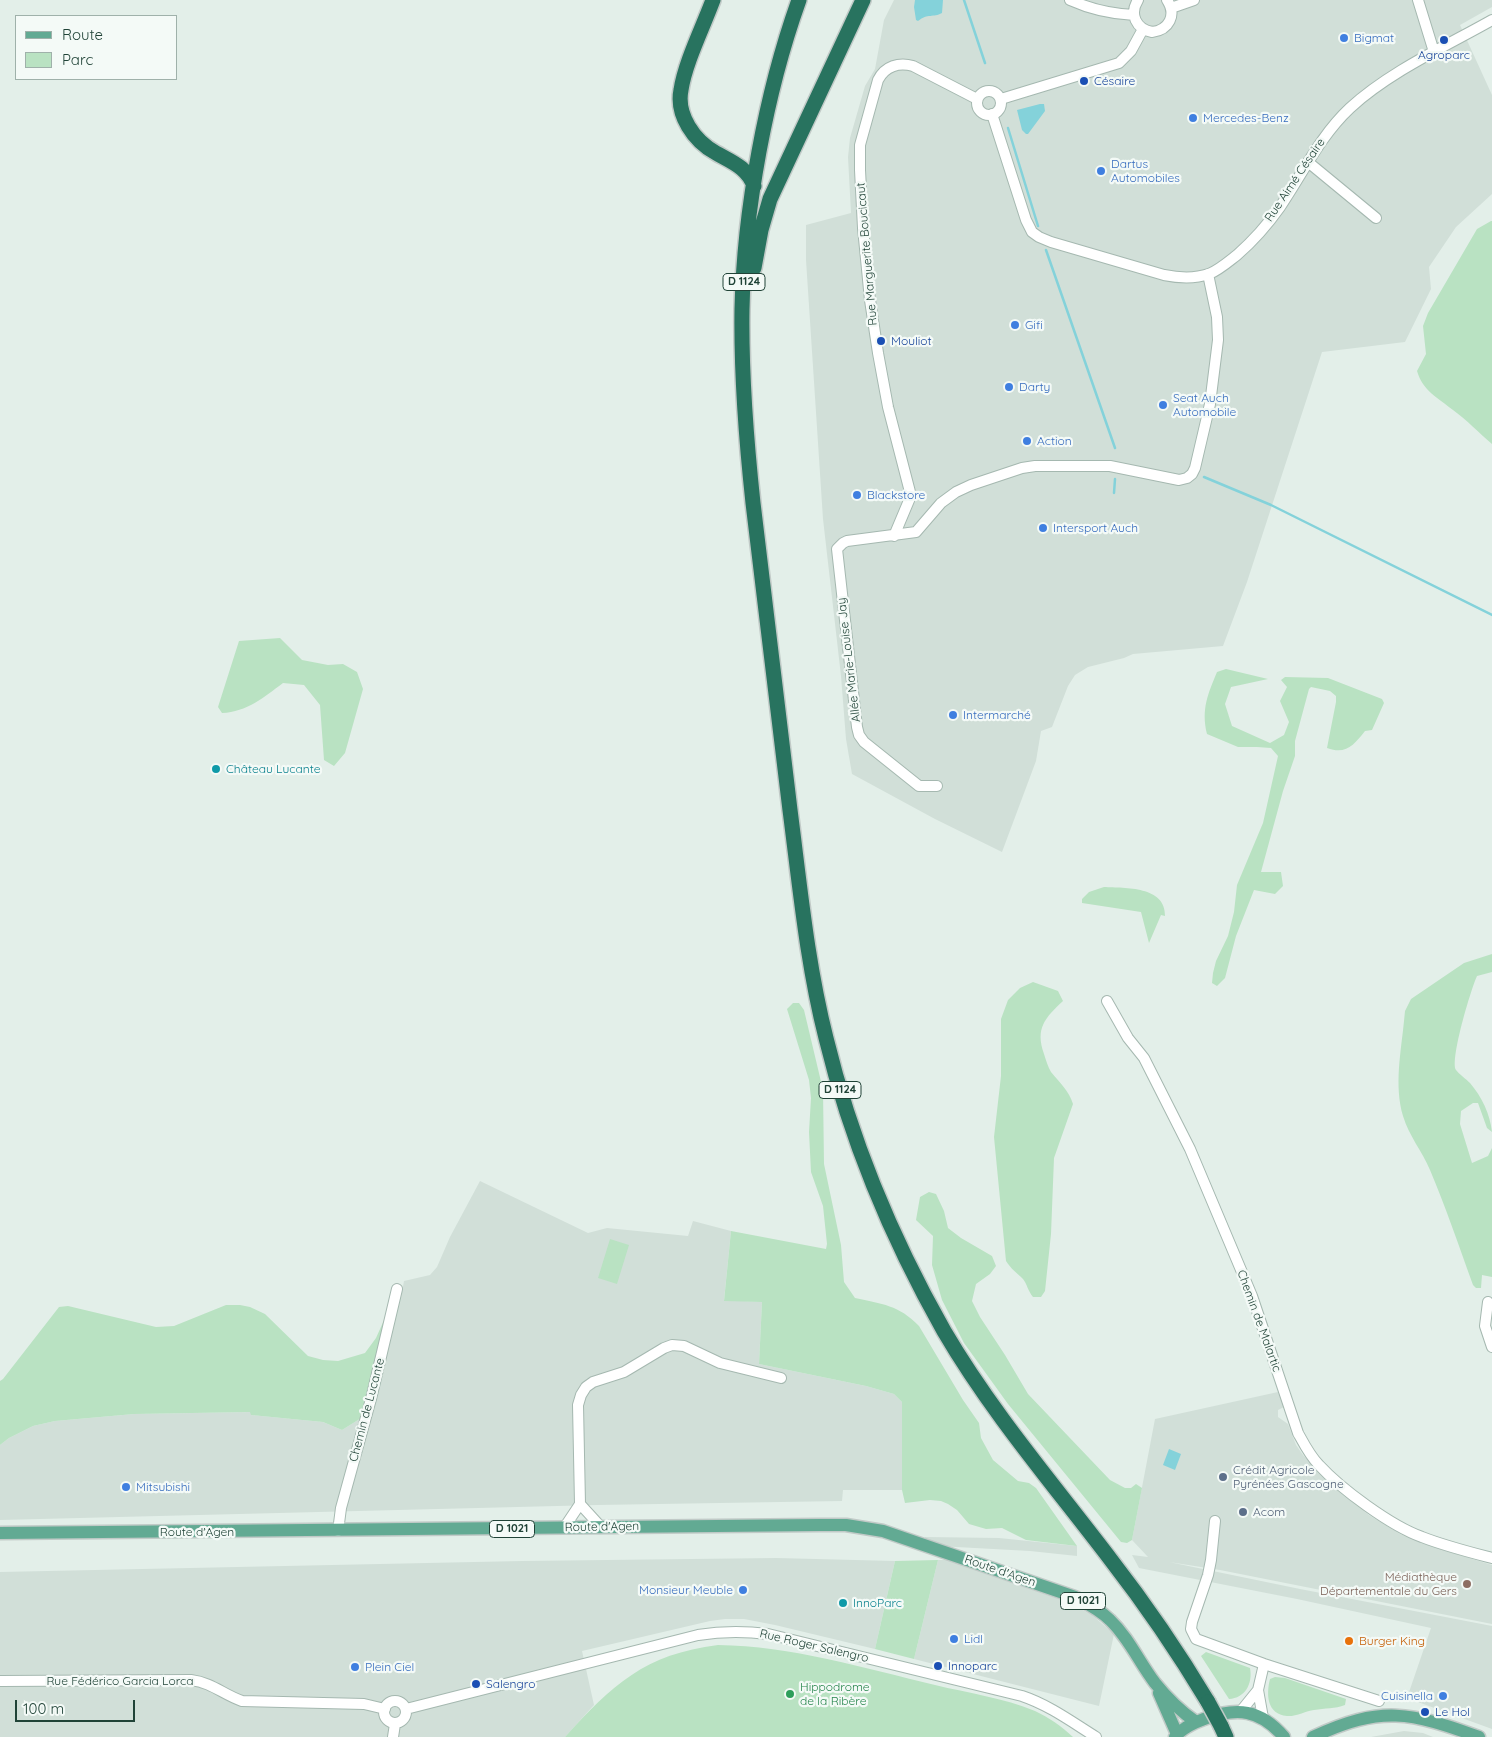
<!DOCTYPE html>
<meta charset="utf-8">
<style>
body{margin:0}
#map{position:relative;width:1492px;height:1737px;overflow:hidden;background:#e3efe9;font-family:Quicksand,sans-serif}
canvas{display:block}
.legend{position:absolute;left:15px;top:15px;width:162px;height:65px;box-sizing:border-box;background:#f4faf7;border:1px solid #9fb1aa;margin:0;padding:6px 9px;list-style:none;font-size:15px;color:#204337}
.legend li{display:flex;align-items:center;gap:10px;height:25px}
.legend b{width:25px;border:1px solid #9fb1aa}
.scale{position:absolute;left:15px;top:1700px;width:120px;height:22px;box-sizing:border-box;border:2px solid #204337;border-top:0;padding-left:6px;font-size:15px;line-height:18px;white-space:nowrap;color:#204337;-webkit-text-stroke:4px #f4faf7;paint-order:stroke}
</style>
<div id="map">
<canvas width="1492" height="1737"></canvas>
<ul class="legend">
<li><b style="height:6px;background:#62aa93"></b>Route</li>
<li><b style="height:14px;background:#b9e2c2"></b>Parc</li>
</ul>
<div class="scale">100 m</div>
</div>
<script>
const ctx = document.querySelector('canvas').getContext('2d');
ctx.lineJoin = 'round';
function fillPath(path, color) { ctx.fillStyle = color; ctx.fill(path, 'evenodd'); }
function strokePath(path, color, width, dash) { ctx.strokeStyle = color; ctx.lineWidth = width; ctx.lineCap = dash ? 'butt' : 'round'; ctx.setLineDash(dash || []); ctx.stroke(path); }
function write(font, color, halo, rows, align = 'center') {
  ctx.font = font + ' Quicksand,sans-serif'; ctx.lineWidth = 4.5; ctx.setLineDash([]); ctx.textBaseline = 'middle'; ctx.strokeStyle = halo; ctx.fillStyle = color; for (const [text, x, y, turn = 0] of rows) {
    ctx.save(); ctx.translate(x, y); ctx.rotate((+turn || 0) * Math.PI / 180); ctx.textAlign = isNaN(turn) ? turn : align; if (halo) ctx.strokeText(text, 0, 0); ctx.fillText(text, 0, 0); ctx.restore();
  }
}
const built = new Path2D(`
 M894,0H1492V7L1460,25L1492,95V194L1456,227L1429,267L1431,289L1405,342L1322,352L1247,582L1223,646L1133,654L1124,658L1088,667L1075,675L1068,686L1052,727L1041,731L1036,761L1002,852L935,819L852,774L846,739L841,676L823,519L806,260V225L851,213L848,157L850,138L865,86L875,69L884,20Z
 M480,1181L588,1233L607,1228L688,1236L693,1221L731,1231L724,1300L762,1302L759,1364L866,1386L894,1394L902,1402V1490H843L842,1501L597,1505L0,1520V1445L9,1438L33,1426L55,1421L134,1414L251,1412V1415L323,1422L342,1430L374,1410L401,1297L404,1281L430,1275L437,1267L450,1237Z
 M1278,1392L1284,1407L1278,1410V1417L1288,1424L1296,1445L1303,1455L1327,1481L1369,1515L1400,1534L1443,1550L1492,1565V1624L1220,1570L1169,1562L1300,1589L1492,1626V1729L1407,1698L1431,1628L1297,1599L1139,1568L1132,1555L1148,1557L1132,1540L1155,1419Z
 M925,1537L999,1538L1077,1546V1556L1030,1551L938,1546L925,1540Z
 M776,1558L895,1561L875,1649L775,1625L744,1619H725L710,1621L582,1651L594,1705L565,1737H0V1572L522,1561Z
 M938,1560H947L1070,1603L1092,1615L1114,1634L1099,1706L914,1659Z
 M1404,1731L1423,1733L1433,1737H1371Z`);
const green = new Path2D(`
 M1491,221H1492V444C1479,433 1467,420 1453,410C1437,397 1423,391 1417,371L1426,354L1423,326L1428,313L1477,229Z
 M280,638L302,660L328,665L343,664L357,672L363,689L345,753L334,766L324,760L320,705L304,685L283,683C264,697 247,712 222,713L218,707L239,641Z
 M1226,669L1268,679L1231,687L1225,704L1232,726L1270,743L1284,735L1289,722L1280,701L1287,687L1281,680L1285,677L1328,678L1382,699L1384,703L1372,730L1365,731C1354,745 1346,755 1327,748L1336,702V696L1330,691L1311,687L1309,689L1295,741V756L1283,791L1261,872H1281L1283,886L1275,894L1254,890L1236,936L1225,978L1217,986L1212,983L1213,973L1216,961L1228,936L1234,912L1237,885L1263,823L1278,756L1271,748L1257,747H1238L1207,734C1201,709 1208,694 1217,672Z
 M1104,887C1125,888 1166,886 1165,916L1161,915L1149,943L1141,912L1082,903V899L1089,892Z
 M1492,954V972L1477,976C1471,989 1450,1059 1456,1070C1459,1074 1466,1079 1470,1083C1482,1097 1490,1114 1492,1132L1487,1128L1478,1103H1473L1461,1111L1460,1124L1472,1163L1488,1156L1492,1148V1277L1482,1275L1481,1288H1476L1473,1285C1459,1246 1446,1208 1430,1170C1422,1151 1409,1136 1403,1116C1394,1085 1401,1052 1404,1021L1405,1011L1411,999L1464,963Z
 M1033,982L1058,991L1063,1001C1045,1018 1035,1028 1044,1054C1046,1060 1048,1067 1051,1072C1060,1083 1069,1091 1073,1104L1054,1158L1051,1234L1045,1291L1041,1297H1033C1028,1291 1027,1284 1023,1279C1017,1273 1011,1269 1006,1261L994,1137L1001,1076V1019L1008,1000L1020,988Z
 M793,1003H799L804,1010L823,1090L824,1164L841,1245L844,1282L855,1298C882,1304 899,1305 919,1326L963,1400L979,1423L981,1438L993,1460L1018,1481L1029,1483L1036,1488L1077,1546L1026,1540L1002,1528L986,1529L969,1524L957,1510L948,1504L941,1501L930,1500L905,1503L902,1490V1402L894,1394L866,1386L759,1364L762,1302L724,1301L731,1231L826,1249L827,1244L823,1206L811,1172L809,1132L811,1098L809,1080L787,1009Z
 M929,1192L936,1194L944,1211L948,1228L961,1238L992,1256L996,1266L990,1274L976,1284L972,1301L980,1317L1005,1355L1028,1394L1110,1480L1125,1488H1131L1136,1484L1142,1488L1132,1540L1127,1543L1121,1542L1008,1404L964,1343L942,1300L932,1265L933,1236L916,1220L920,1197Z
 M610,1239L629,1245L617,1284L598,1278Z
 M401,1297L374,1410L342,1430L323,1422L251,1415L250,1412L134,1414L55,1421L33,1426L9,1438L0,1445V1381L3,1379L59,1307L68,1306L156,1327L174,1326L226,1305H240L250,1307L265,1314L308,1356L323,1360L338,1361L365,1353L376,1338L389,1309Z
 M938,1560L914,1659L875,1649L895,1561Z
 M718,1645C791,1646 864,1668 935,1685C968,1693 1004,1698 1035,1711C1050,1718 1061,1726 1073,1737H565C612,1685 645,1654 718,1645Z
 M1206,1652L1250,1668C1253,1684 1245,1698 1229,1699L1201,1656Z
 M1275,1677L1285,1678L1346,1699L1345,1705C1335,1709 1325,1708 1314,1710C1306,1711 1295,1717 1287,1716C1267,1714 1266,1695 1270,1679Z`);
const water = new Path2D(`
 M915,0H943L942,13C933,18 928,13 918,21L916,20L914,7Z
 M1040,104H1044L1045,111L1028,134H1026L1022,130L1017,110Z
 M1169,1449L1181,1454L1175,1470L1163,1465Z`);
const stream = new Path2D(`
 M964,0L985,63
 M1008,128L1038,226
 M1046,250L1115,448
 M1204,477L1271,505L1492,615
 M1114,493L1115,479`);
const minor = new Path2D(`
 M1070,0C1090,9 1111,14 1134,15
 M1138,0C1129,14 1136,29 1152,32C1169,30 1177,15 1167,0
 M1418,0L1434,52
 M1171,8L1194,0
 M977 103a12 12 0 1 1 24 0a12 12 0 1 1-24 0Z
 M1001,99L1119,63L1131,51L1143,29
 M992,114L1026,220L1032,232L1039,237L1051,242L1164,275C1179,278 1194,279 1209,274C1219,270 1228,262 1237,255C1253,241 1268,224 1280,207C1303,173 1320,136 1350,108C1389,72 1446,46 1492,20
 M1308,162L1376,218
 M894,536L910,498V492L888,407L878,353L870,300L863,228L860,170V145L878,80C885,66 899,62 913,66L977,99
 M937,786H919L864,742L859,735L857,727L837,549L843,543L847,541L916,532L941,503L956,492L971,485L1022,468L1035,466H1110L1179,480L1187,478L1192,474L1195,468L1210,404L1218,340L1217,317L1208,274
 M1107,1001L1128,1038L1144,1058L1190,1149L1252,1296L1298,1433C1304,1444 1310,1456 1319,1465C1341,1489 1391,1526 1422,1537C1445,1546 1469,1552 1492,1558
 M1488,1302L1485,1326L1492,1347
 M580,1504L601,1527
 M1215,1521L1211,1560L1208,1575L1192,1622L1191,1629L1196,1639L1264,1664L1379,1701
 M564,1528L580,1504L578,1405L581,1395L586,1387L593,1382L624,1372L664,1348L672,1345L684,1346L720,1363L781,1378
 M338,1531L341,1508L371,1399L397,1289
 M0,1681L191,1680C213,1683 222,1694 242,1701L364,1704L385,1709
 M384 1712a11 11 0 1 1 22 0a11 11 0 1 1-22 0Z
 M406,1709L698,1635C722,1631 744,1631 768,1634L1022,1696C1049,1705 1072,1722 1096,1737
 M1241,1711L1258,1690
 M1263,1718L1258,1690L1264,1664
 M393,1737L395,1724`);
const major = new Path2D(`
 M0,1533L819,1525H846L883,1531L1075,1597C1088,1604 1100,1610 1110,1620C1129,1638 1139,1662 1155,1683C1167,1698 1180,1711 1196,1722
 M1159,1693L1177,1734
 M1175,1737C1182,1728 1193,1723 1204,1719C1237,1707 1260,1709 1284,1737
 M1313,1737C1381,1705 1411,1712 1479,1737`);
const highway = new Path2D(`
 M713,0C703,27 685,63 681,90C676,115 694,141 716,153C732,162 748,168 754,186
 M799,0C766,92 744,211 742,309C741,374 746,438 753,503C765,605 778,708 790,810C800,887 807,963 826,1038C851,1141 892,1239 944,1331C992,1413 1054,1485 1111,1560C1146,1605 1178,1652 1208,1702
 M754,268L761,230L770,199L863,0
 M1221,1726L1226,1737`);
const highwayBridge = new Path2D(`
 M1208,1702L1221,1726`);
const markers = [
 [1344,38,5,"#3f7fe0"],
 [1444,40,5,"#1a4fb4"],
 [1084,81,5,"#1a4fb4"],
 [1193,118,5,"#3f7fe0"],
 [1101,171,5,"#3f7fe0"],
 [1015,325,5,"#3f7fe0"],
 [881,341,5,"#1a4fb4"],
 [1009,387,5,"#3f7fe0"],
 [1163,405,5,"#3f7fe0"],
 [1027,441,5,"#3f7fe0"],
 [857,495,5,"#3f7fe0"],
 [1043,528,5,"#3f7fe0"],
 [953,715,5,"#3f7fe0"],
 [216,769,5,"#0f9aa8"],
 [1223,1477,5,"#5c6f8a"],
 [126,1487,5,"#3f7fe0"],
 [1243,1512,5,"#5c6f8a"],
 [1467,1584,5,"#8d6e63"],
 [743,1590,5,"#3f7fe0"],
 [843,1603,5,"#0f9aa8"],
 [954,1639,5,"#3f7fe0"],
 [1349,1641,5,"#e8710a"],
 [938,1666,5,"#1a4fb4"],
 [355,1667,5,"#3f7fe0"],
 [476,1684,5,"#1a4fb4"],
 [790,1694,5,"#2e9e5b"],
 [1443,1696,5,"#3f7fe0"],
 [1425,1712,5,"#1a4fb4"]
];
const shields = [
 [744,282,42],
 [840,1090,42],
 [512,1529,45],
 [1083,1601,45]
];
const shieldNames = [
 ["D 1124",744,282],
 ["D 1124",840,1090],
 ["D 1021",512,1529],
 ["D 1021",1083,1601]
];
const shopNames = [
 ["Bigmat",1354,38],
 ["Mercedes-Benz",1203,118],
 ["Dartus",1111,164],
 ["Automobiles",1111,178],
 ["Gifi",1025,325],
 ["Darty",1019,387],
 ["Seat Auch",1173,398],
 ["Automobile",1173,412],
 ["Action",1037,441],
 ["Blackstore",867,495],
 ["Intersport Auch",1053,528],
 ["Intermarché",963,715],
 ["Mitsubishi",136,1487],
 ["Monsieur Meuble",733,1590,"right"],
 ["Lidl",964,1639],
 ["Plein Ciel",365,1667],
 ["Cuisinella",1433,1696,"right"]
];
const transitNames = [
 ["Agroparc",1444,55,"center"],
 ["Césaire",1094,81],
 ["Mouliot",891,341],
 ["Innoparc",948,1666],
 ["Salengro",486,1684],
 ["Le Hol",1435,1712]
];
const streetNames = [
 ["Rue Aimé Césaire",1295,180,-56],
 ["Rue Marguerite Boucicaut",867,254,-95],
 ["Allée Marie-Louise Jay",849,660,-97],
 ["Chemin de Malartic",1259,1321,70],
 ["Chemin de Lucante",367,1410,-75],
 ["Route d'Agen",602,1527,-1],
 ["Route d'Agen",197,1532],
 ["Route d'Agen",1000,1571,19],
 ["Rue Roger Salengro",814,1646,13],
 ["Rue Fédérico Garcia Lorca",120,1681]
];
const cultureNames = [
 ["Château Lucante",226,769],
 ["InnoParc",853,1603]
];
const serviceNames = [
 ["Crédit Agricole",1233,1470],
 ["Pyrénées Gascogne",1233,1484],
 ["Acom",1253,1512]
];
const educationNames = [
 ["Médiathèque",1457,1577],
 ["Départementale du Gers",1457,1591]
];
const foodNames = [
 ["Burger King",1359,1641]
];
const leisureNames = [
 ["Hippodrome",800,1687],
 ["de la Ribère",800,1701]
];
fillPath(built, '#d1dfd8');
fillPath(green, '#b9e2c2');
fillPath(water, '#84d2da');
strokePath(stream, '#84d2da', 2.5);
strokePath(minor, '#a5b8b0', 12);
strokePath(major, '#c1cac7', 15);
strokePath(highway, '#c1cac7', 18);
strokePath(minor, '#fff', 10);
strokePath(major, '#62aa93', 12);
strokePath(highway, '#28735f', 15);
strokePath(highwayBridge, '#c1cac7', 18, []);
strokePath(highwayBridge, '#28735f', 15);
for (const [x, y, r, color] of markers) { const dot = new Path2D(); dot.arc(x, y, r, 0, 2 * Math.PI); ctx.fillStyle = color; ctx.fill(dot); strokePath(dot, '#f4faf7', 2); }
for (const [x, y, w] of shields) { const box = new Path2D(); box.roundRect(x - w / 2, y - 8.5, w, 17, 4); ctx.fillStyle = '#f4faf7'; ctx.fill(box); strokePath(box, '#204337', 1); }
write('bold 11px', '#204337', null, shieldNames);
write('12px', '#366cbe', '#f4faf7', shopNames, 'left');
write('12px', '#164399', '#f4faf7', transitNames, 'left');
write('12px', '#204337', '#f4faf7', streetNames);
write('12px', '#0d838f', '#f4faf7', cultureNames, 'left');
write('12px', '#4e5e75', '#f4faf7', serviceNames, 'left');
write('12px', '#785e54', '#f4faf7', educationNames, 'right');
write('12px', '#c56008', '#f4faf7', foodNames, 'left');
write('12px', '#27864d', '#f4faf7', leisureNames, 'left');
</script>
